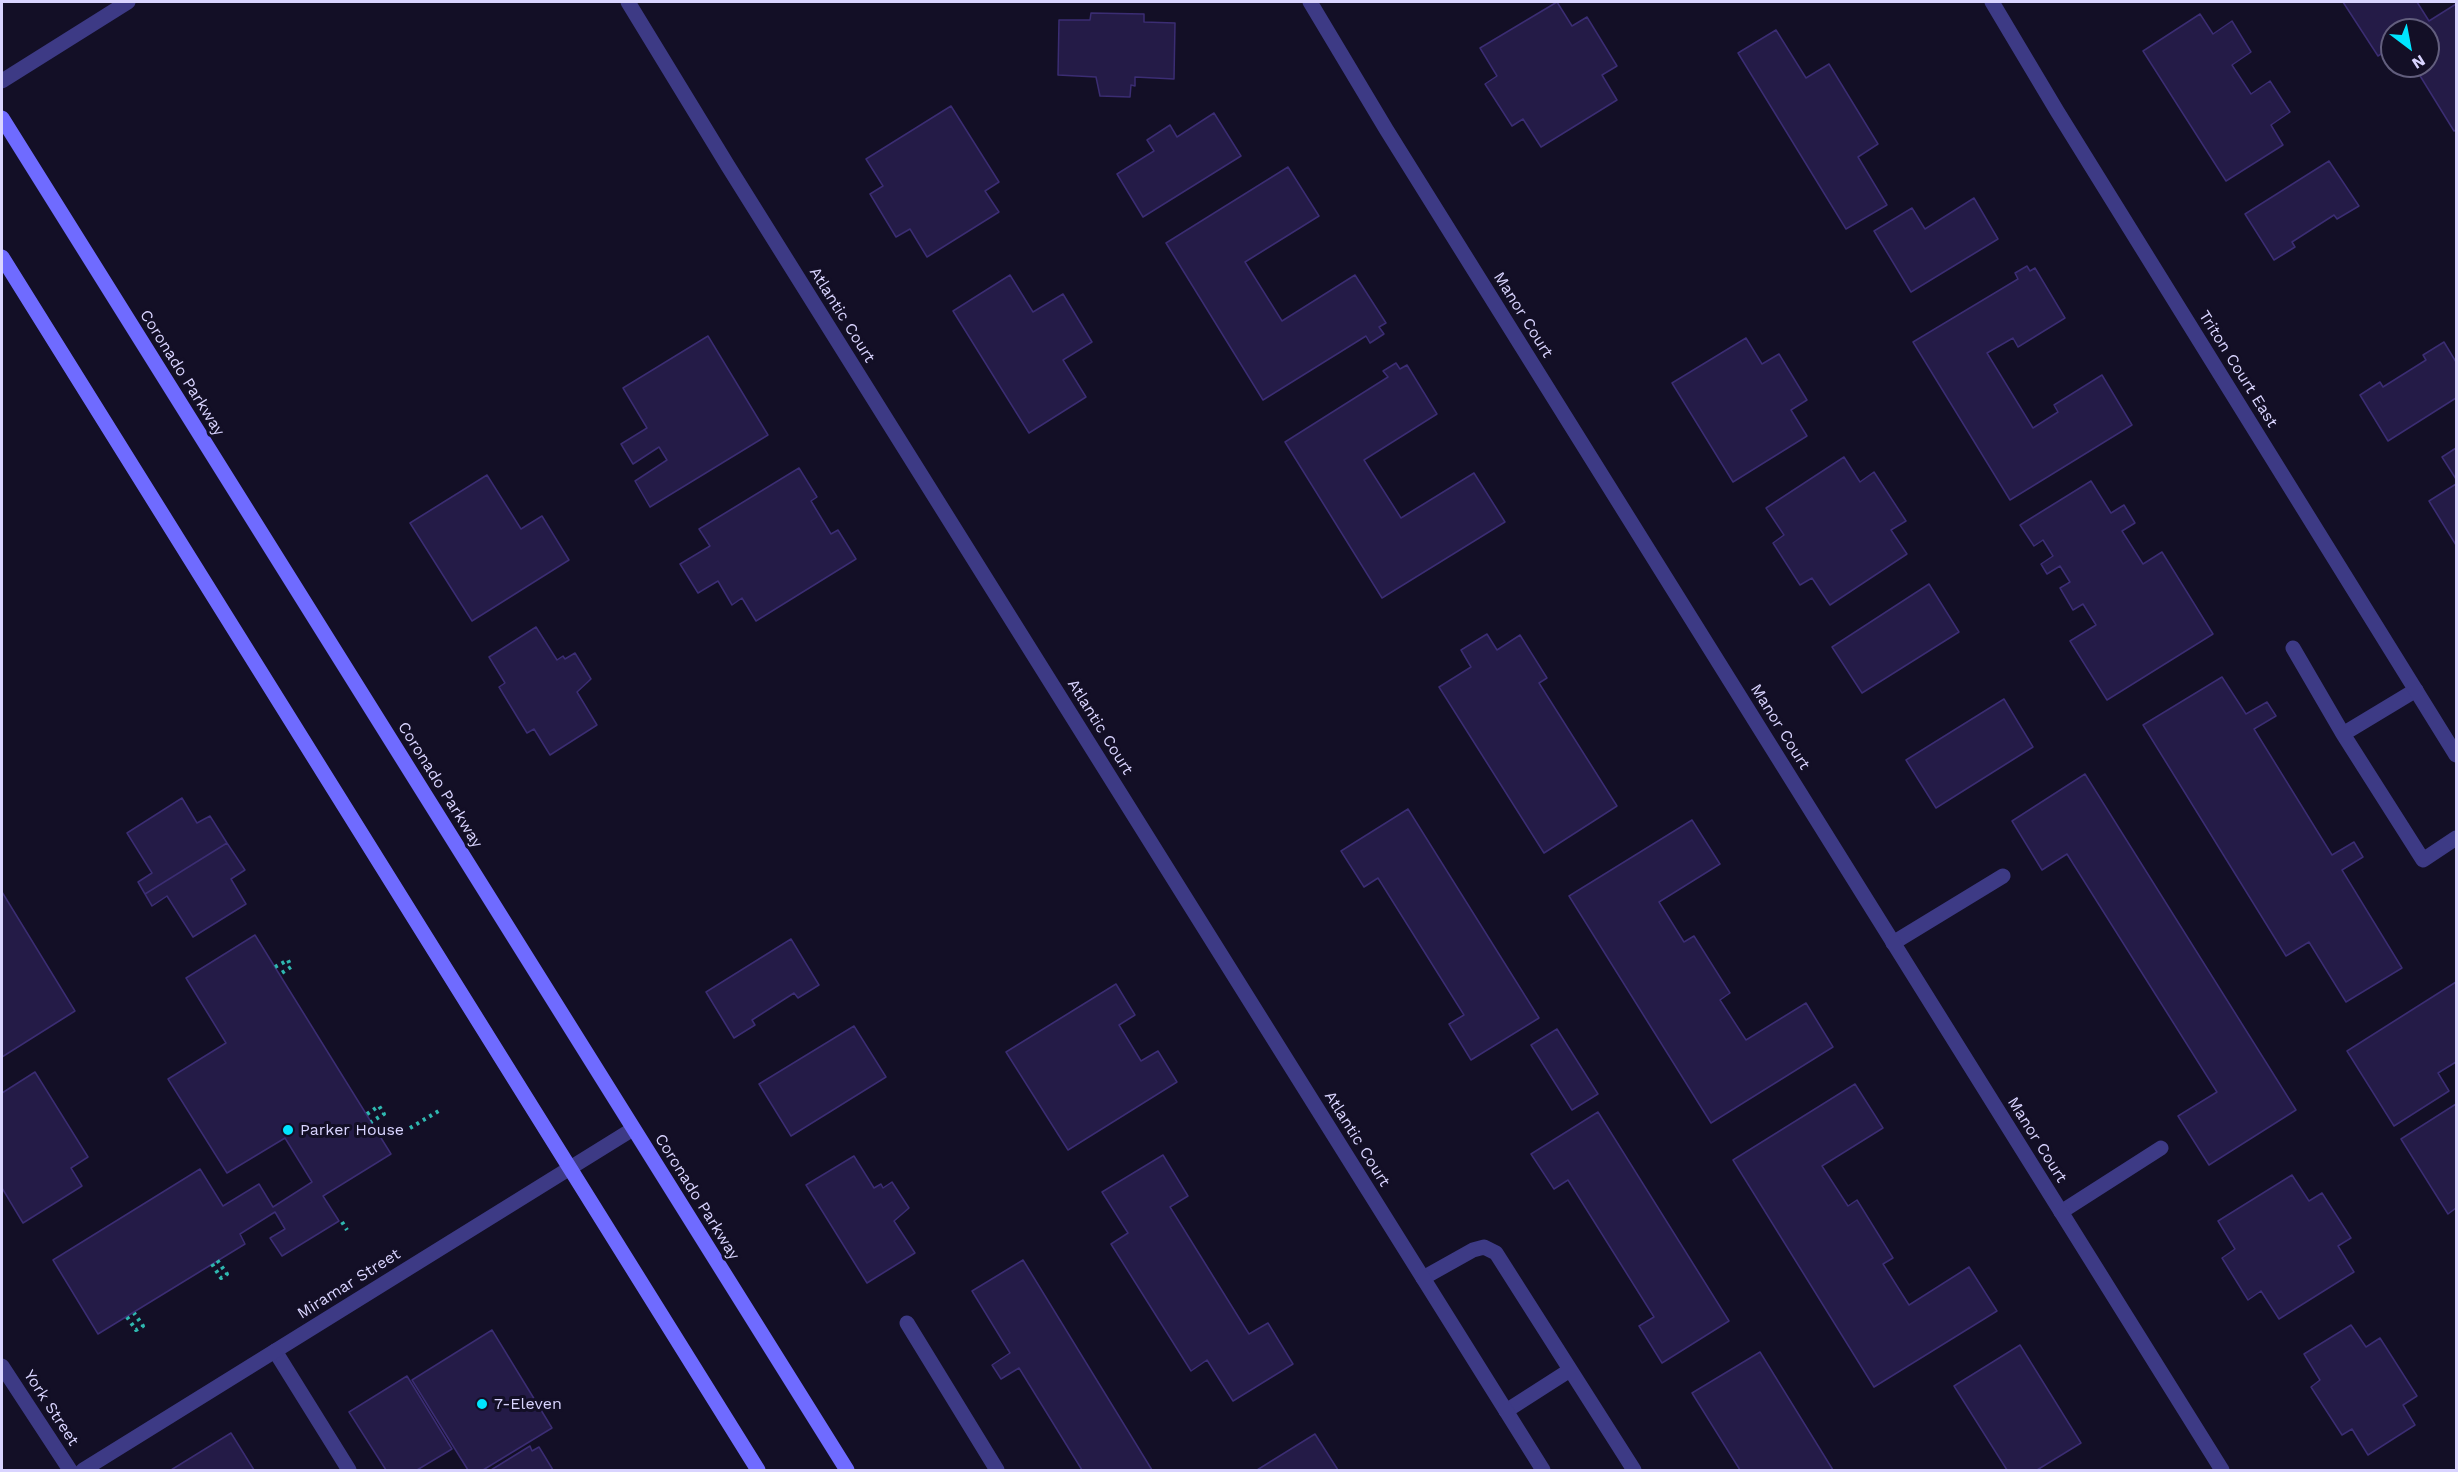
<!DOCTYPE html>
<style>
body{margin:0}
#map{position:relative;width:2458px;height:1472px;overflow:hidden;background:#130f26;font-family:"Work Sans",sans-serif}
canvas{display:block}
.frame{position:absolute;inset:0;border:3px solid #d9d4ff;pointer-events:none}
.north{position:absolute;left:2380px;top:18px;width:60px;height:60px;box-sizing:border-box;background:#130f26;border:2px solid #625e7d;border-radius:50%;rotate:148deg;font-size:16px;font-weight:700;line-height:24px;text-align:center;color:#d9d4ff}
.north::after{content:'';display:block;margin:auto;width:21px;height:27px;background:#00e5ff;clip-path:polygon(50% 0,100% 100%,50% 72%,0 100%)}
</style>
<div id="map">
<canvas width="2458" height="1472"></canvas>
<div class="frame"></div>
<div class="north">N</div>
</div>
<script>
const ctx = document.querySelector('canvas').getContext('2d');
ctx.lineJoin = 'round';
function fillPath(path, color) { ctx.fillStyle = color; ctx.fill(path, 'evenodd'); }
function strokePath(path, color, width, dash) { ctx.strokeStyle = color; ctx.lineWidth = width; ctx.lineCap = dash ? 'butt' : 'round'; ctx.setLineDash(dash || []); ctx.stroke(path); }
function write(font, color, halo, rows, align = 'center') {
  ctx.font = font + ' "Work Sans",sans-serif'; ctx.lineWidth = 6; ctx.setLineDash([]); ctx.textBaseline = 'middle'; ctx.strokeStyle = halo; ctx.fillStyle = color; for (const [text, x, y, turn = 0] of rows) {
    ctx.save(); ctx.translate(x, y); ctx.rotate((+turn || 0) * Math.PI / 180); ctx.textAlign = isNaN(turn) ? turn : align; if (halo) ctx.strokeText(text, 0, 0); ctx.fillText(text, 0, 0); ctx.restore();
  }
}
const building = new Path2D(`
 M1557,2L1572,26L1587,17L1617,66L1602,75L1617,100L1541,147L1523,119L1512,126L1485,84L1497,76L1480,48Z
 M2343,2H2417L2429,21L2456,4V130L2454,131L2414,66H2428V30H2392V47L2378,56Z
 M1091,13L1144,14V22L1175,23L1174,79L1135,77V86L1131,85L1130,97L1100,96L1096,77L1058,75L1059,20H1090Z
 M2200,14L2213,34L2232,21L2251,52L2232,65L2251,94L2270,81L2290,112L2271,125L2283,145L2226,181L2143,51Z
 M1776,30L1806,78L1829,64L1878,144L1858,157L1887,205L1846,229L1738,53Z
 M951,106L999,182L985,191L999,212L927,257L910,229L896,237L870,194L883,186L866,159Z
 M1214,113L1241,156L1143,217L1117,174L1154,151L1147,140L1170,125L1177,137Z
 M2329,161L2359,206L2337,219L2334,215L2292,242L2295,247L2274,260L2245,214Z
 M1288,167L1319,216L1245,262L1282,321L1355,275L1386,323L1379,327L1384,334L1370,343L1366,336L1263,400L1166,243Z
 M1974,198L1998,239L1911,292L1874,231L1912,208L1925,229Z
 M2027,266L2030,271L2035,268L2065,318L2018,347L2013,338L1987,353L2033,428L2058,412L2054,405L2102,375L2132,425L2010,500L1913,342L2018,279L2015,273Z
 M1010,275L1033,312L1063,294L1092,342L1063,360L1086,397L1029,433L953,311Z
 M708,336L768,435L650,507L635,481L667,460L659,447L633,464L621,444L647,428L623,388Z
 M1746,338L1762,364L1779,354L1807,400L1791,410L1807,436L1733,482L1672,383Z
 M2444,342L2456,362V398L2388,441L2360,395L2380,382L2383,387L2426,360L2423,355Z
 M1396,363L1400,369L1407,365L1437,414L1364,460L1401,518L1474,473L1505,522L1382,598L1285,442L1388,377L1383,371Z
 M2456,448V479L2442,457Z
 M1844,457L1860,482L1874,472L1906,521L1891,530L1907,554L1830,605L1812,578L1800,585L1773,543L1784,535L1766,508Z
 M799,468L817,497L811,501L831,534L838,530L856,559L756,621L742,598L732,605L718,581L698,593L680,564L710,546L699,529Z
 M487,475L521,529L542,516L569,560L472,621L410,523Z
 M2091,481L2111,513L2124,505L2135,523L2122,531L2143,564L2162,552L2213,634L2107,700L2070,641L2096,625L2083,604L2073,610L2060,588L2070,582L2060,566L2047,574L2041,564L2053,556L2043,540L2034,546L2020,525Z
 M2456,484V545L2429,501Z
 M1929,584L1959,632L1862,693L1832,647Z
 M536,627L557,660L563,656L565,659L575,653L591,679L577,692L597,725L550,755L534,729L527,733L499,687L505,683L489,657Z
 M1487,634L1497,650L1520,635L1547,678L1539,683L1617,806L1544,853L1439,687L1471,667L1461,650Z
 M2222,677L2246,714L2267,702L2276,716L2254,729L2332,855L2354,842L2363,857L2342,870L2402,968L2346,1002L2309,942L2286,956L2143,725Z
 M2004,699L2033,747L1936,808L1906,760Z
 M2085,774L2296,1110L2209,1165L2178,1116L2217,1092L2067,854L2042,870L2012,821Z
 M182,798L197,823L210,816L227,843L145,894L138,882L152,873L127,833Z
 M1408,809L1539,1018L1471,1060L1449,1024L1464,1015L1378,878L1364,887L1341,851Z
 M1692,820L1720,864L1659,902L1684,942L1694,936L1730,993L1720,1000L1746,1040L1806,1003L1833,1047L1711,1123L1569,896Z
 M227,843L245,870L231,879L246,904L193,937L167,896L152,906L145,894Z
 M2,892L75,1011L2,1057Z
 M255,935L391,1154L323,1196L339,1221L282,1256L270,1238L285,1229L275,1212L240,1234L245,1244L98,1334L53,1260L200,1169L223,1206L259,1184L273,1207L312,1182L285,1138L227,1173L168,1079L226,1043L186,978Z
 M791,939L819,985L798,998L794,993L752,1020L755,1025L734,1038L706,992Z
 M2456,982V1062L2438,1073L2449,1091L2394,1126L2347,1051Z
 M1116,984L1135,1015L1119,1025L1141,1061L1158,1051L1177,1082L1068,1150L1006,1052Z
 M854,1026L886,1077L791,1136L759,1084Z
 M1557,1029L1598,1094L1572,1110L1531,1045Z
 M35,1072L88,1157L71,1168L82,1186L23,1223L2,1188V1093Z
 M1855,1084L1883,1128L1822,1166L1848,1206L1857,1200L1893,1258L1883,1264L1909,1305L1969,1267L1997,1311L1874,1387L1733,1160Z
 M2456,1104V1208L2448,1214L2401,1139Z
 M1598,1112L1729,1321L1662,1363L1639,1326L1654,1317L1568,1180L1554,1189L1531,1154Z
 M1163,1155L1188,1196L1170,1207L1249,1334L1268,1323L1293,1364L1233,1401L1207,1360L1191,1371L1111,1244L1128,1233L1102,1192Z
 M854,1156L874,1188L881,1184L883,1188L892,1182L909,1208L894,1221L915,1253L867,1283L806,1185Z
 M2292,1175L2309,1201L2322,1193L2351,1238L2338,1246L2354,1272L2279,1319L2261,1291L2248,1300L2222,1258L2235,1249L2218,1221Z
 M1023,1260L1152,1470H1082L1019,1368L1001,1379L992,1365L1010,1353L972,1291Z
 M2351,1325L2366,1347L2380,1338L2417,1396L2403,1405L2415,1425L2368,1455L2352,1429L2342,1435L2311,1387L2320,1380L2304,1354Z
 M492,1330L552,1428L483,1470H468L412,1380Z
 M2020,1345L2081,1443L2037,1470H2007L1954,1386Z
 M1760,1352L1833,1470H1740L1692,1393Z
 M407,1376L452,1449L417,1470H386L349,1412Z
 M231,1433L254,1470H171Z
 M1315,1434L1338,1470H1257Z
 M530,1446L532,1451L539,1447L553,1470H491Z`);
const path = new Path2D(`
 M275,967L288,960L291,967L280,974
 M367,1114L379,1106L384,1114L371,1122
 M410,1128L442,1109
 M342,1222L347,1230
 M212,1264L221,1278L227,1274L217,1260
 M127,1317L136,1330L143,1326L134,1313`);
const lane = new Path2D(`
 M2293,648L2343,734
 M2416,690L2343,734L2423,860L2456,838
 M1893,943L2003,876
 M2061,1212L2161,1148
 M1423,1278L1473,1250L1484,1247L1496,1253L1634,1470
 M907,1323L997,1470
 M275,1351L349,1470
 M1506,1411L1570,1370`);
const street = new Path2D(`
 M628,2L728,166L1543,1470
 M1310,2L1386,129L2222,1470
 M1992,2L2057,111L2456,755
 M2,81L128,2
 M2,1366L70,1470
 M83,1470L633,1129`);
const secondary = new Path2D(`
 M2,118L847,1470
 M2,257L758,1470`);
const markers = [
 [288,1130,6,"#00e5ff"],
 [482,1404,6,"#00e5ff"]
];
const streetNames = [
 ["Atlantic Court",842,315,58],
 ["Manor Court",1523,315,58],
 ["Triton Court East",2238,369,58],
 ["Coronado Parkway",182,373,58],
 ["Atlantic Court",1100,727,58],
 ["Manor Court",1780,727,58],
 ["Coronado Parkway",440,785,58],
 ["Atlantic Court",1357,1139,58],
 ["Manor Court",2037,1140,58],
 ["Coronado Parkway",697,1197,58],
 ["Miramar Street",349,1284,-32],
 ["York Street",51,1408,57]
];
const poiNames = [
 ["Parker House",300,1130],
 ["7-Eleven",494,1404]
];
fillPath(building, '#241b47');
strokePath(building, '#3b2d73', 1.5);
strokePath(path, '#2fb8b0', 4, [3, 4.5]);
strokePath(lane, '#3d3a85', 15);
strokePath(street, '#3d3a85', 15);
strokePath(secondary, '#6f6bff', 15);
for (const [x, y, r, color] of markers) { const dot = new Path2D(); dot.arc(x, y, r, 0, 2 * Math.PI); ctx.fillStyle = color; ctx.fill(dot); strokePath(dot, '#130f26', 2); }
write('16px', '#d9d4ff', '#130f26', streetNames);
write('16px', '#d9d4ff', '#130f26', poiNames, 'left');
</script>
